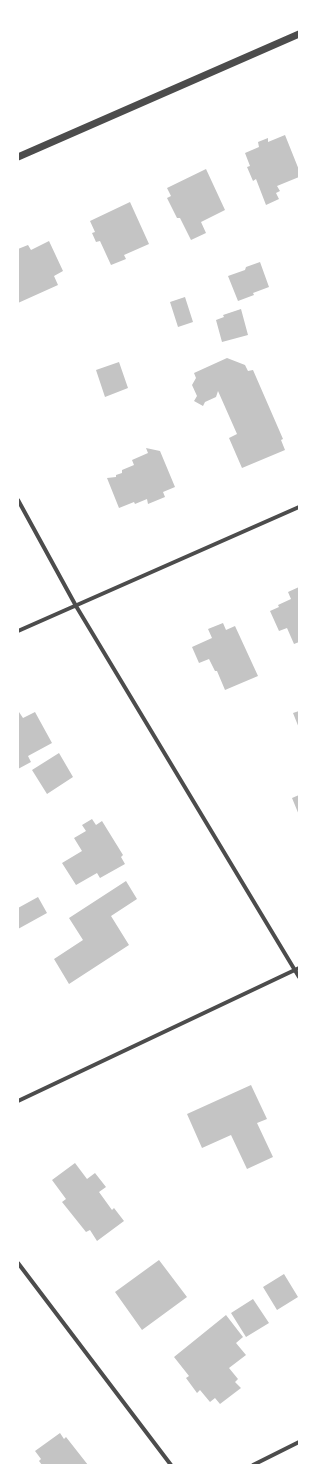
<!DOCTYPE html>
<style>
body{margin:0}
#map{position:relative;width:317px;height:1483px;overflow:hidden;background:#fff;font-family:"Fira Sans",sans-serif}
canvas{display:block}
.frame{position:absolute;inset:0;border:19px solid #fff;pointer-events:none}
</style>
<div id="map">
<canvas width="317" height="1483"></canvas>
<div class="frame"></div>
</div>
<script>
const ctx = document.querySelector('canvas').getContext('2d');
ctx.lineJoin = 'round';
function fillPath(path, color) { ctx.fillStyle = color; ctx.fill(path, 'evenodd'); }
function strokePath(path, color, width, dash) { ctx.strokeStyle = color; ctx.lineWidth = width; ctx.lineCap = dash ? 'butt' : 'round'; ctx.setLineDash(dash || []); ctx.stroke(path); }
const building = new Path2D(`
 M285,135L299,170V177L277,186L280,191L276,193L279,199L266,205L256,179L253,181L247,167L250,166L245,153L259,147L258,142L268,138V142Z
 M206,169L225,210L201,222L206,233L191,240L180,218H177L167,198L171,196L167,188Z
 M130,202L149,244L124,255L126,259L111,265L100,241L96,242L92,233L95,232L90,221Z
 M49,241L63,271L54,276L58,285L18,303V249L28,245L31,250Z
 M260,262L269,287L253,293L254,295L238,301L228,276L245,270L246,267Z
 M185,297L193,322L178,327L170,302Z
 M241,309L248,335L222,342L216,320L224,317L223,315Z
 M227,358L245,365L248,371L253,370L283,439L281,440L285,450L242,468L229,438L237,434L218,391L216,397L205,402L203,406L194,401L197,396L192,385L196,378L194,373Z
 M119,362L128,388L105,397L96,370Z
 M146,448L160,451L175,487L163,492L165,497L148,504L147,499L135,504L134,502L119,508L107,478L116,477V475L122,473V470L134,465L132,460L148,453Z
 M299,587V642L294,644L287,628L279,631L270,611L279,607L278,605L291,599L288,592Z
 M223,623L226,630L235,626L258,676L225,690L217,671H215L209,659L199,663L192,647L212,638L208,629Z
 M299,711V728L293,713Z
 M19,712L23,718L35,712L52,743L28,756L31,762L18,769V713Z
 M59,753L73,777L47,794L32,770Z
 M299,795V815L292,798Z
 M92,819L96,825L102,821L123,855L121,857L125,864L100,878L97,873L76,885L62,863L82,851L74,838L86,831L82,825Z
 M126,881L137,899L111,916L129,945L69,984L54,959L83,940L69,918Z
 M38,897L47,913L18,929V908Z
 M251,1085L267,1119L257,1123L273,1157L247,1169L231,1135L202,1148L187,1114Z
 M75,1163L87,1179L95,1173L106,1187L99,1192L112,1210L114,1208L124,1221L97,1241L90,1230L86,1232L62,1202L66,1199L52,1180Z
 M159,1260L187,1297L142,1330L115,1292Z
 M284,1274L298,1297L277,1310L263,1287Z
 M253,1299L269,1323L246,1337L231,1313Z
 M226,1315L243,1337L236,1343L246,1355L229,1368L238,1379L235,1382L241,1388L220,1404L215,1398L210,1402L200,1390L197,1393L186,1378L189,1376L174,1357Z
 M60,1433L64,1439L66,1437L88,1465H42L39,1461L41,1459L35,1451Z`);
const minor = new Path2D(`
 M18,500L76,606L299,977
 M18,631L299,507
 M18,1101L299,968
 M18,1263L171,1465
 M253,1465L299,1442`);
const tertiary = new Path2D(`
 M18,157L299,34`);
fillPath(building, '#c4c4c4');
strokePath(minor, '#4c4c4c', 4);
strokePath(tertiary, '#4c4c4c', 7);
</script>
